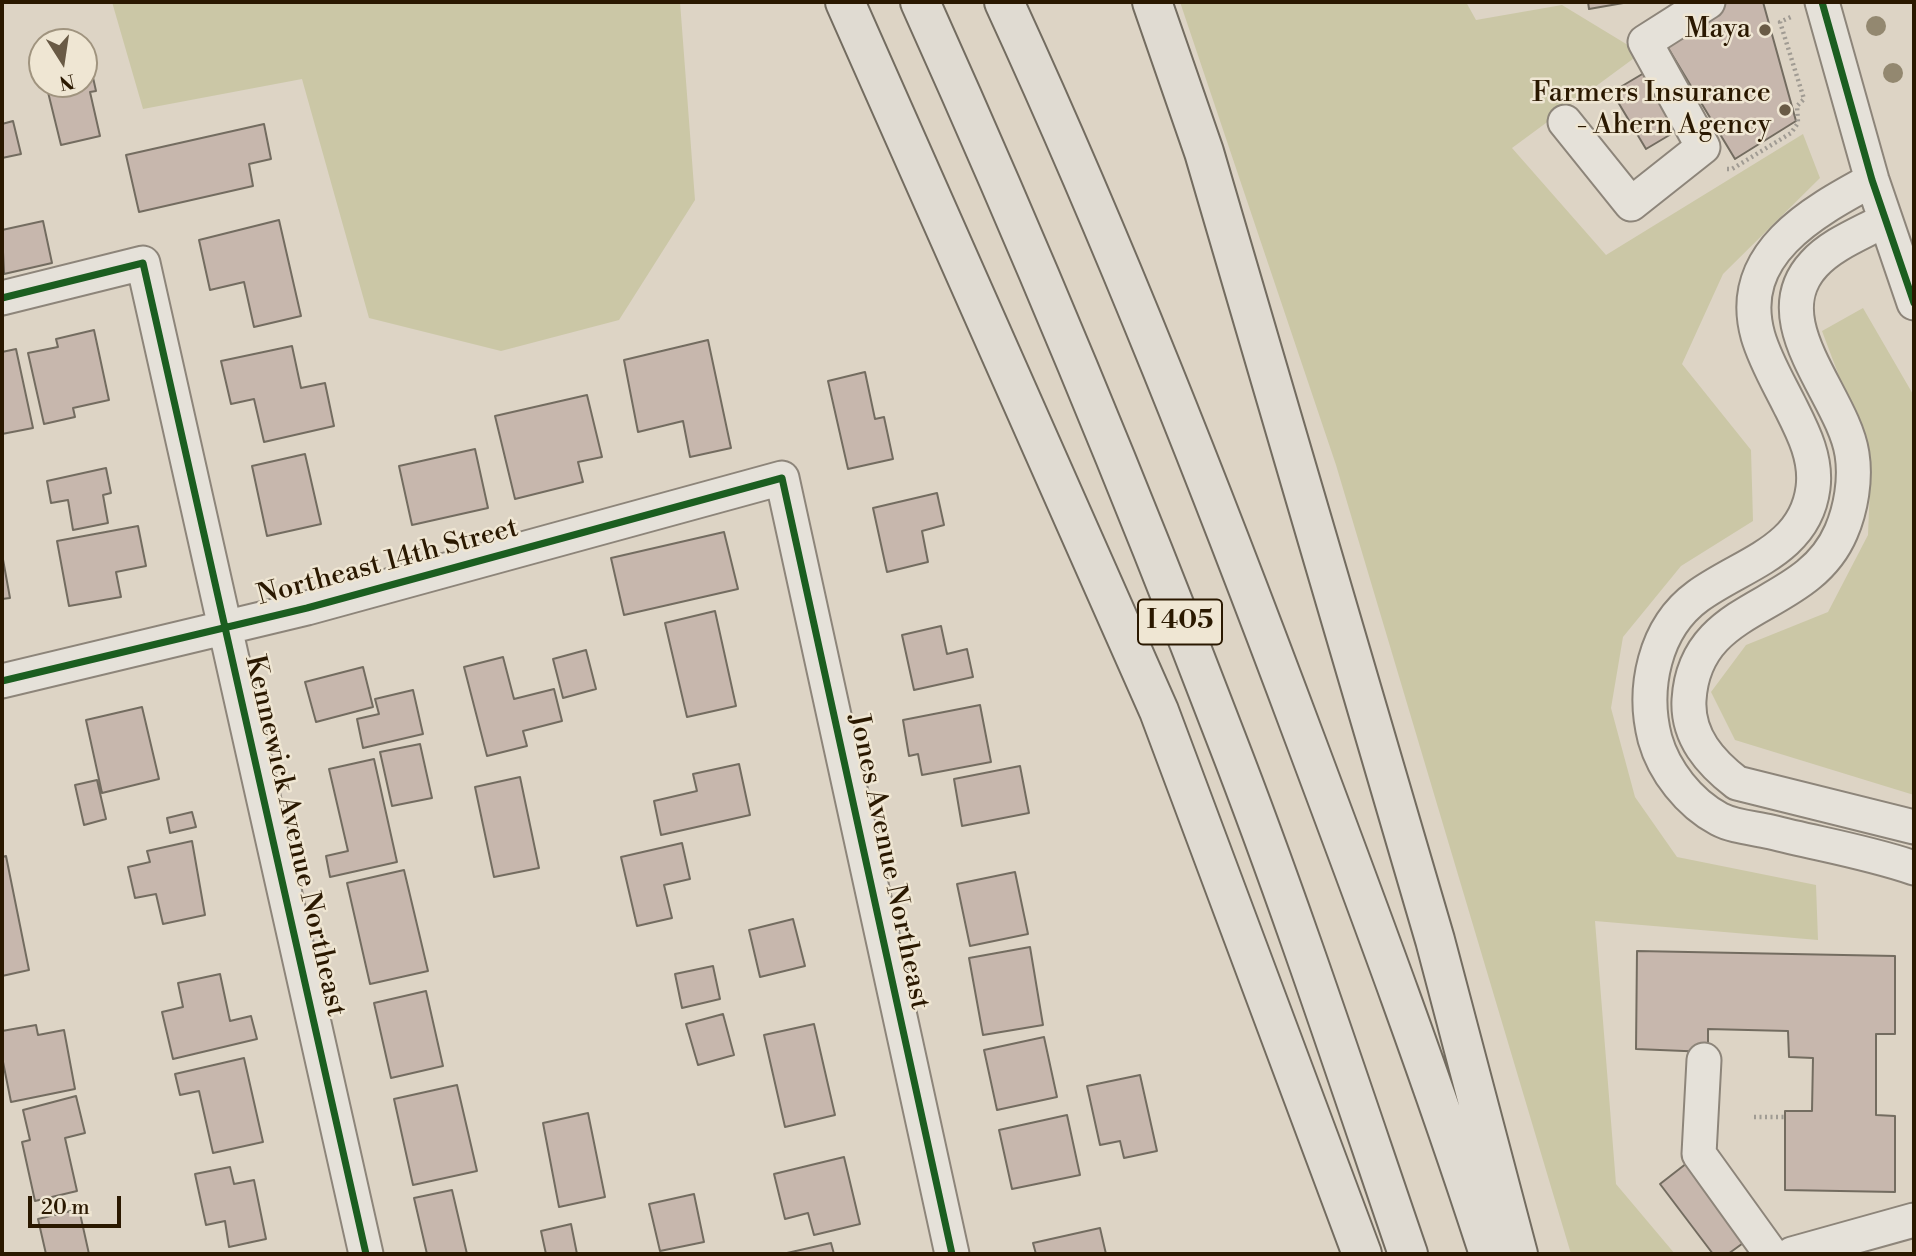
<!DOCTYPE html>
<style>
body{margin:0}
#map{position:relative;width:1916px;height:1256px;overflow:hidden;background:#ddd4c5;font-family:"Libre Bodoni",serif}
canvas{display:block}
.frame{position:absolute;inset:0;border:4px solid #2a1800;pointer-events:none}
.north{position:absolute;left:28px;top:28px;width:70px;height:70px;box-sizing:border-box;background:#efe6d3;border:2px solid #a0947f;border-radius:50%;rotate:168deg;font-size:19px;font-weight:700;line-height:28px;text-align:center;color:#2a1800}
.north::after{content:'';display:block;margin:auto;width:24px;height:32px;background:#695a45;clip-path:polygon(50% 0,100% 100%,50% 72%,0 100%)}
.scale{position:absolute;left:28px;top:1196px;width:93px;height:32px;box-sizing:border-box;border:4px solid #2a1800;border-top:0;padding-left:9px;font-size:21px;line-height:24px;white-space:nowrap;color:#2a1800;-webkit-text-stroke:5px #efe6d3;paint-order:stroke}
</style>
<div id="map">
<canvas width="1916" height="1256"></canvas>
<div class="frame"></div>
<div class="north">N</div>
<div class="scale">20 m</div>
</div>
<script>
const ctx = document.querySelector('canvas').getContext('2d');
ctx.lineJoin = 'round';
function fillPath(path, color) { ctx.fillStyle = color; ctx.fill(path, 'evenodd'); }
function strokePath(path, color, width, dash) { ctx.strokeStyle = color; ctx.lineWidth = width; ctx.lineCap = dash ? 'butt' : 'round'; ctx.setLineDash(dash || []); ctx.stroke(path); }
function write(font, color, halo, rows, align = 'center') {
  ctx.font = font + ' "Libre Bodoni",serif'; ctx.lineWidth = 5; ctx.setLineDash([]); ctx.textBaseline = 'middle'; ctx.strokeStyle = halo; ctx.fillStyle = color; for (const [text, x, y, turn = 0] of rows) {
    ctx.save(); ctx.translate(x, y); ctx.rotate((+turn || 0) * Math.PI / 180); ctx.textAlign = isNaN(turn) ? turn : align; if (halo) ctx.strokeText(text, 0, 0); ctx.fillText(text, 0, 0); ctx.restore();
  }
}
const green = new Path2D(`
 M112,2H680L695,200L619,320L501,351L369,318L302,79L143,109Z
 M1180,2H1466L1476,20L1562,5L1641,53L1512,148L1606,255L1803,134L1820,178L1723,274L1682,364L1751,450L1753,521L1681,566L1623,637L1611,708L1635,797L1677,857L1816,885L1818,940L1595,921L1616,1184L1675,1254H1571L1336,465Z
 M1863,308L1914,396V795L1735,740L1711,692L1746,645L1828,612L1868,535L1871,461L1822,331Z`);
const building = new Path2D(`
 M1588,2H1629L1589,9Z
 M1730,2H1763L1796,121L1735,159L1662,38L1711,7Z
 M90,64L96,91L90,92L100,136L61,145L46,84H84V65Z
 M1644,73L1678,130L1646,149L1612,92Z
 M13,121L21,154L2,158V124Z
 M264,124L271,159L249,164L253,186L139,212L126,155Z
 M279,220L301,316L254,327L244,282L210,290L199,240Z
 M43,221L52,263L4,274L2,230Z
 M94,330L109,400L73,408L75,417L44,424L28,353L58,347L56,339Z
 M708,340L731,448L690,457L683,421L638,432L624,360Z
 M292,346L301,388L325,383L334,426L264,442L254,399L231,404L221,361Z
 M16,349L33,428L2,434V352Z
 M865,372L875,419L884,417L893,459L848,469L828,381Z
 M587,395L602,457L578,462L583,482L515,499L495,416Z
 M475,449L488,508L412,525L399,466Z
 M305,454L321,524L267,536L252,466Z
 M106,468L111,493L103,495L108,523L73,530L68,500L51,503L47,481Z
 M937,493L944,525L922,531L928,562L887,572L873,508Z
 M138,526L146,566L116,572L121,597L69,606L57,541Z
 M724,532L738,589L624,615L611,558Z
 M2,554L10,598L2,599Z
 M715,611L736,706L687,717L665,623Z
 M941,626L947,654L967,649L973,677L914,690L902,635Z
 M586,650L596,689L563,698L553,659Z
 M503,657L514,699L554,689L562,721L523,731L527,746L487,756L464,667Z
 M363,667L373,707L316,722L305,682Z
 M413,690L423,734L363,748L357,719L379,714L375,699Z
 M980,705L991,762L922,775L918,754L909,756L903,720Z
 M142,707L159,779L102,793L86,720Z
 M420,744L432,798L392,806L380,752Z
 M374,759L397,862L330,877L326,856L348,851L329,769Z
 M739,764L750,815L661,835L654,801L697,791L693,774Z
 M1020,766L1029,813L962,826L954,779Z
 M520,777L539,868L494,877L475,787Z
 M97,780L106,819L84,825L75,785Z
 M192,812L196,827L170,833L167,818Z
 M192,841L205,915L163,924L156,894L135,898L128,867L150,862L147,851Z
 M682,843L690,879L664,885L672,918L637,926L621,857Z
 M6,856L29,970L2,976V857Z
 M404,870L428,971L370,984L347,883Z
 M1015,872L1028,934L970,946L957,884Z
 M793,919L805,966L760,977L749,930Z
 M1030,947L1043,1025L983,1035L969,958Z
 M1637,951L1895,956V1034H1876V1115L1895,1116V1192L1785,1190V1111H1812L1813,1058L1789,1057L1788,1031L1708,1029V1052L1636,1049Z
 M713,966L720,999L682,1008L675,974Z
 M220,974L230,1021L251,1016L257,1039L173,1059L162,1012L183,1007L178,983Z
 M426,991L443,1066L391,1078L374,1003Z
 M723,1014L734,1055L698,1065L686,1024Z
 M814,1024L835,1115L785,1127L764,1035Z
 M36,1025L38,1035L64,1030L75,1089L11,1102L2,1057V1031Z
 M1044,1037L1057,1097L997,1110L984,1050Z
 M244,1058L263,1142L213,1153L199,1091L180,1095L175,1074Z
 M1140,1075L1157,1151L1124,1158L1120,1141L1100,1145L1087,1086Z
 M457,1085L477,1171L413,1185L394,1099Z
 M76,1096L85,1133L65,1138L77,1191L35,1201L22,1142L30,1140L23,1110Z
 M588,1113L605,1197L559,1207L543,1123Z
 M1067,1115L1080,1175L1012,1189L999,1130Z
 M844,1157L860,1224L814,1235L808,1213L785,1219L774,1174Z
 M1687,1163L1746,1241L1728,1254H1713L1660,1184Z
 M230,1167L234,1184L254,1180L266,1239L229,1247L225,1221L206,1225L195,1174Z
 M452,1190L467,1254H427L414,1198Z
 M694,1194L704,1242L660,1251L649,1204Z
 M79,1209L89,1254H46L38,1219Z
 M571,1224L577,1254H546L541,1231Z
 M1100,1228L1106,1254H1036L1033,1243Z
 M831,1243L834,1254H787V1253Z`);
const path = new Path2D(`
 M1727,169H1732L1791,133L1798,123L1797,106L1804,99L1780,22L1793,16
 M1754,1117H1784`);
const minor = new Path2D(`
 M1822,2L1872,180L1914,303
 M1565,122L1631,204L1703,147L1645,42L1708,2
 M1872,180C1813,212 1735,254 1758,336C1765,360 1778,382 1789,404C1802,430 1817,457 1813,488C1805,551 1742,564 1698,596C1654,628 1642,689 1655,739C1664,771 1689,803 1719,819C1734,827 1755,828 1771,832C1818,844 1868,852 1914,868
 M1885,220C1862,233 1832,244 1814,264C1761,321 1843,395 1852,454C1856,479 1851,509 1841,532C1806,614 1695,599 1689,700C1687,737 1711,763 1737,783L1914,827
 M2,298L143,263L366,1254
 M2,681L307,608L782,478L952,1254
 M1704,1060L1699,1154L1771,1254
 M1792,1254L1914,1220`);
const highway = new Path2D(`
 M845,2L1159,711L1362,1254
 M920,2C1029,244 1131,490 1226,738C1292,908 1349,1082 1408,1254
 M1004,2C1115,243 1212,490 1305,739C1369,910 1433,1081 1489,1254
 M1152,2L1204,152L1435,940L1518,1254`);
const cycleway = new Path2D(`
 M1822,2L1872,180L1914,303
 M2,298L143,263L366,1254
 M2,681L307,608L782,478L952,1254`);
const trees = [
 [1876,26],
 [1893,73]
];
const markers = [
 [1765,30,7,"#695a45"],
 [1785,110,7,"#695a45"]
];
const shields = [
 [1180,622,84]
];
const shieldNames = [
 ["I 405",1180,622]
];
const poiNames = [
 ["Maya",1751,30],
 ["Farmers Insurance",1771,94],
 ["- Ahern Agency",1771,126]
];
const streetNames = [
 ["Northeast 14th Street",388,563,-15],
 ["Kennewick Avenue Northeast",294,836,77],
 ["Jones Avenue Northeast",888,862,78]
];
fillPath(green, '#cbc7a6');
fillPath(building, '#c7b7ad');
strokePath(building, '#736c60', 2);
strokePath(minor, '#8d857a', 37);
strokePath(highway, '#736c60', 42);
strokePath(path, '#a09b93', 4.5, [2, 3.5]);
strokePath(minor, '#e5e1d9', 33);
strokePath(highway, '#e0dbd2', 38);
strokePath(cycleway, '#1b5e20', 7);
ctx.fillStyle = '#938870';
for (const [x, y] of trees) { ctx.beginPath(); ctx.arc(x, y, 10, 0, 2 * Math.PI); ctx.fill(); }
for (const [x, y, r, color] of markers) { const dot = new Path2D(); dot.arc(x, y, r, 0, 2 * Math.PI); ctx.fillStyle = color; ctx.fill(dot); strokePath(dot, '#efe6d3', 2.5); }
for (const [x, y, w] of shields) { const box = new Path2D(); box.roundRect(x - w / 2, y - 22.5, w, 45, 5); ctx.fillStyle = '#efe6d3'; ctx.fill(box); strokePath(box, '#2a1800', 2); }
write('bold 26px', '#2a1800', null, shieldNames);
write('28px', '#2a1800', '#efe6d3', poiNames, 'right');
write('28px', '#2a1800', '#efe6d3', streetNames);
</script>
